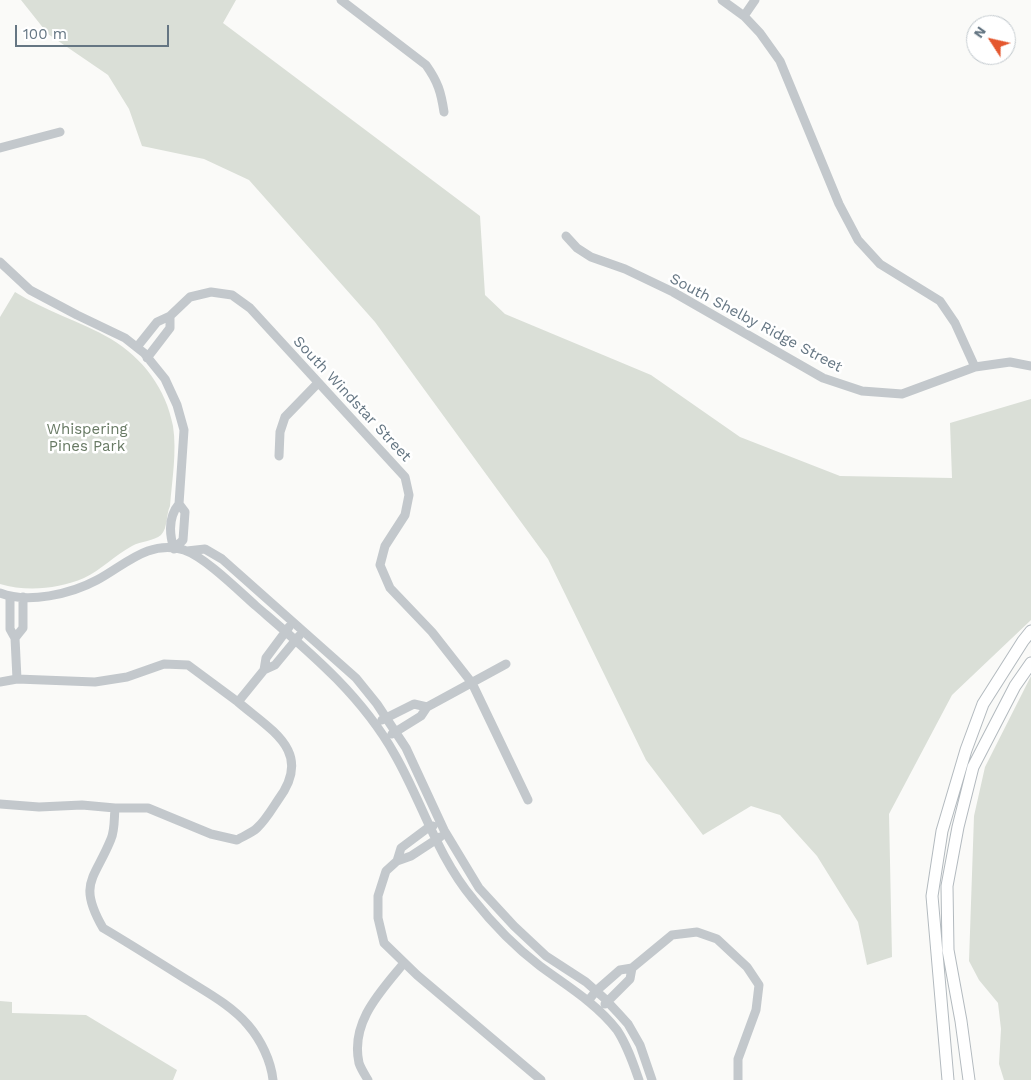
<!DOCTYPE html>
<style>
body{margin:0}
#map{position:relative;width:1031px;height:1080px;overflow:hidden;background:#fafaf8;font-family:"Work Sans",sans-serif}
canvas{display:block}
.north{position:absolute;left:966px;top:15px;width:50px;height:50px;box-sizing:border-box;background:#fff;border:1px solid #c1c8cd;border-radius:50%;rotate:305deg;font-size:14px;font-weight:700;line-height:20px;text-align:center;color:#657683}
.north::after{content:'';display:block;margin:auto;width:18px;height:22px;background:#e4572e;clip-path:polygon(50% 0,100% 100%,50% 72%,0 100%)}
.scale{position:absolute;left:15px;top:25px;width:154px;height:22px;box-sizing:border-box;border:2px solid #657683;border-top:0;padding-left:6px;font-size:15px;line-height:18px;white-space:nowrap;color:#657683;-webkit-text-stroke:4px #fff;paint-order:stroke}
</style>
<div id="map">
<canvas width="1031" height="1080"></canvas>
<div class="north">N</div>
<div class="scale">100 m</div>
</div>
<script>
const ctx = document.querySelector('canvas').getContext('2d');
ctx.lineJoin = 'round';
function fillPath(path, color) { ctx.fillStyle = color; ctx.fill(path, 'evenodd'); }
function strokePath(path, color, width, dash) { ctx.strokeStyle = color; ctx.lineWidth = width; ctx.lineCap = dash ? 'butt' : 'round'; ctx.setLineDash(dash || []); ctx.stroke(path); }
function write(font, color, halo, rows, align = 'center') {
  ctx.font = font + ' "Work Sans",sans-serif'; ctx.lineWidth = 5; ctx.setLineDash([]); ctx.textBaseline = 'middle'; ctx.strokeStyle = halo; ctx.fillStyle = color; for (const [text, x, y, turn = 0] of rows) {
    ctx.save(); ctx.translate(x, y); ctx.rotate((+turn || 0) * Math.PI / 180); ctx.textAlign = isNaN(turn) ? turn : align; if (halo) ctx.strokeText(text, 0, 0); ctx.fillText(text, 0, 0); ctx.restore();
  }
}
const green = new Path2D(`
 M21,0H236L223,23L480,216L485,295L505,314L651,375L740,437L840,476L952,478L950,423L1031,399V620L952,695L889,814L892,957L867,965L858,922L817,856L780,815L751,806L703,835L646,760L548,559L375,322L249,180L204,159L142,146L129,109L108,75L48,34Z
 M15,292C45,311 80,321 111,339C143,358 166,389 173,426C177,452 172,480 170,506C166,514 168,528 161,535C154,541 141,541 132,546C115,555 101,570 84,578C58,589 27,592 0,584V317Z
 M1031,676V1080H1004L999,1064L1001,1029L998,1003L979,980L969,961L974,816L985,767Z
 M0,1001L12,1002V1013L86,1015L177,1070L173,1080H0Z`);
const street = new Path2D(`
 M341,0L426,65C438,82 441,92 444,112
 M722,0L744,16L760,33L780,61L839,204L858,240L880,264L940,301L955,323L975,367
 M744,16L755,0
 M0,148L60,132
 M566,236L577,248L591,257L625,269L673,292L823,378L862,391L902,394L975,367L1010,362L1031,366
 M0,262L30,290L77,315L125,338L144,353L165,379L177,405L184,430L179,504
 M137,347L157,322L170,316L190,297L211,292L232,295L250,308L405,477L409,495L405,515L385,546L380,565L390,588L432,632L472,683L528,800
 M147,358L170,328V316
 M279,456L280,432L285,417L318,383
 M179,504L185,512L183,540L174,549C169,533 168,517 179,504Z
 M187,551L205,549L222,559L356,678L377,704L406,748L444,830L479,888L514,926L546,956L586,982L604,998L619,1014L628,1024L640,1045L652,1080
 M0,593C28,604 71,594 97,580C125,565 149,539 184,550C205,557 239,591 256,606C307,650 361,694 395,755C422,802 437,856 473,899C492,923 515,947 540,966C567,986 596,1003 617,1030C627,1045 633,1063 639,1080
 M10,596V629L15,638L17,679
 M15,638L23,628V597
 M264,670L266,658L289,627
 M264,670L275,665L299,636
 M0,682L17,679L95,682L127,677L164,664L188,665L238,702
 M382,720L414,704L427,707
 M392,734L421,716L427,707L506,664
 M0,804L39,807L82,805L115,808H148L211,834L237,840C243,836 252,833 257,828C265,821 272,809 278,800C314,752 272,731 238,702L264,670
 M115,808C114,818 115,830 111,839C95,879 77,883 103,928C130,944 157,961 184,978C206,992 231,1005 248,1025C261,1040 271,1061 273,1080
 M433,826L429,827L401,848L397,861L386,871L378,896V918L384,943L417,975L541,1080
 M397,861L411,856L440,837
 M588,1001L596,991L620,970L632,968L672,935L697,932L717,939L747,967L759,985L756,1010L738,1059V1080
 M605,1004L630,979L632,968
 M368,1080C365,1075 361,1069 359,1063C350,1022 381,991 404,963`);
const secondary = new Path2D(`
 M948,1080L932,896L942,831L966,750L983,704L1023,641L1031,631
 M969,1080L961,1021L948,950L947,886L958,827L973,767L1015,686L1031,663`);
const streetNames = [
 ["South Shelby Ridge Street",756,323,28],
 ["South Windstar Street",352,399,47]
];
const parkNames = [
 ["Whispering",87,430],
 ["Pines Park",87,447]
];
fillPath(green, '#dadfd7');
strokePath(secondary, '#b3babf', 13);
strokePath(street, '#c3c8cc', 9);
strokePath(secondary, '#fff', 11);
write('15px', '#657683', '#fff', streetNames);
write('15px', '#687a64', '#fff', parkNames);
</script>
